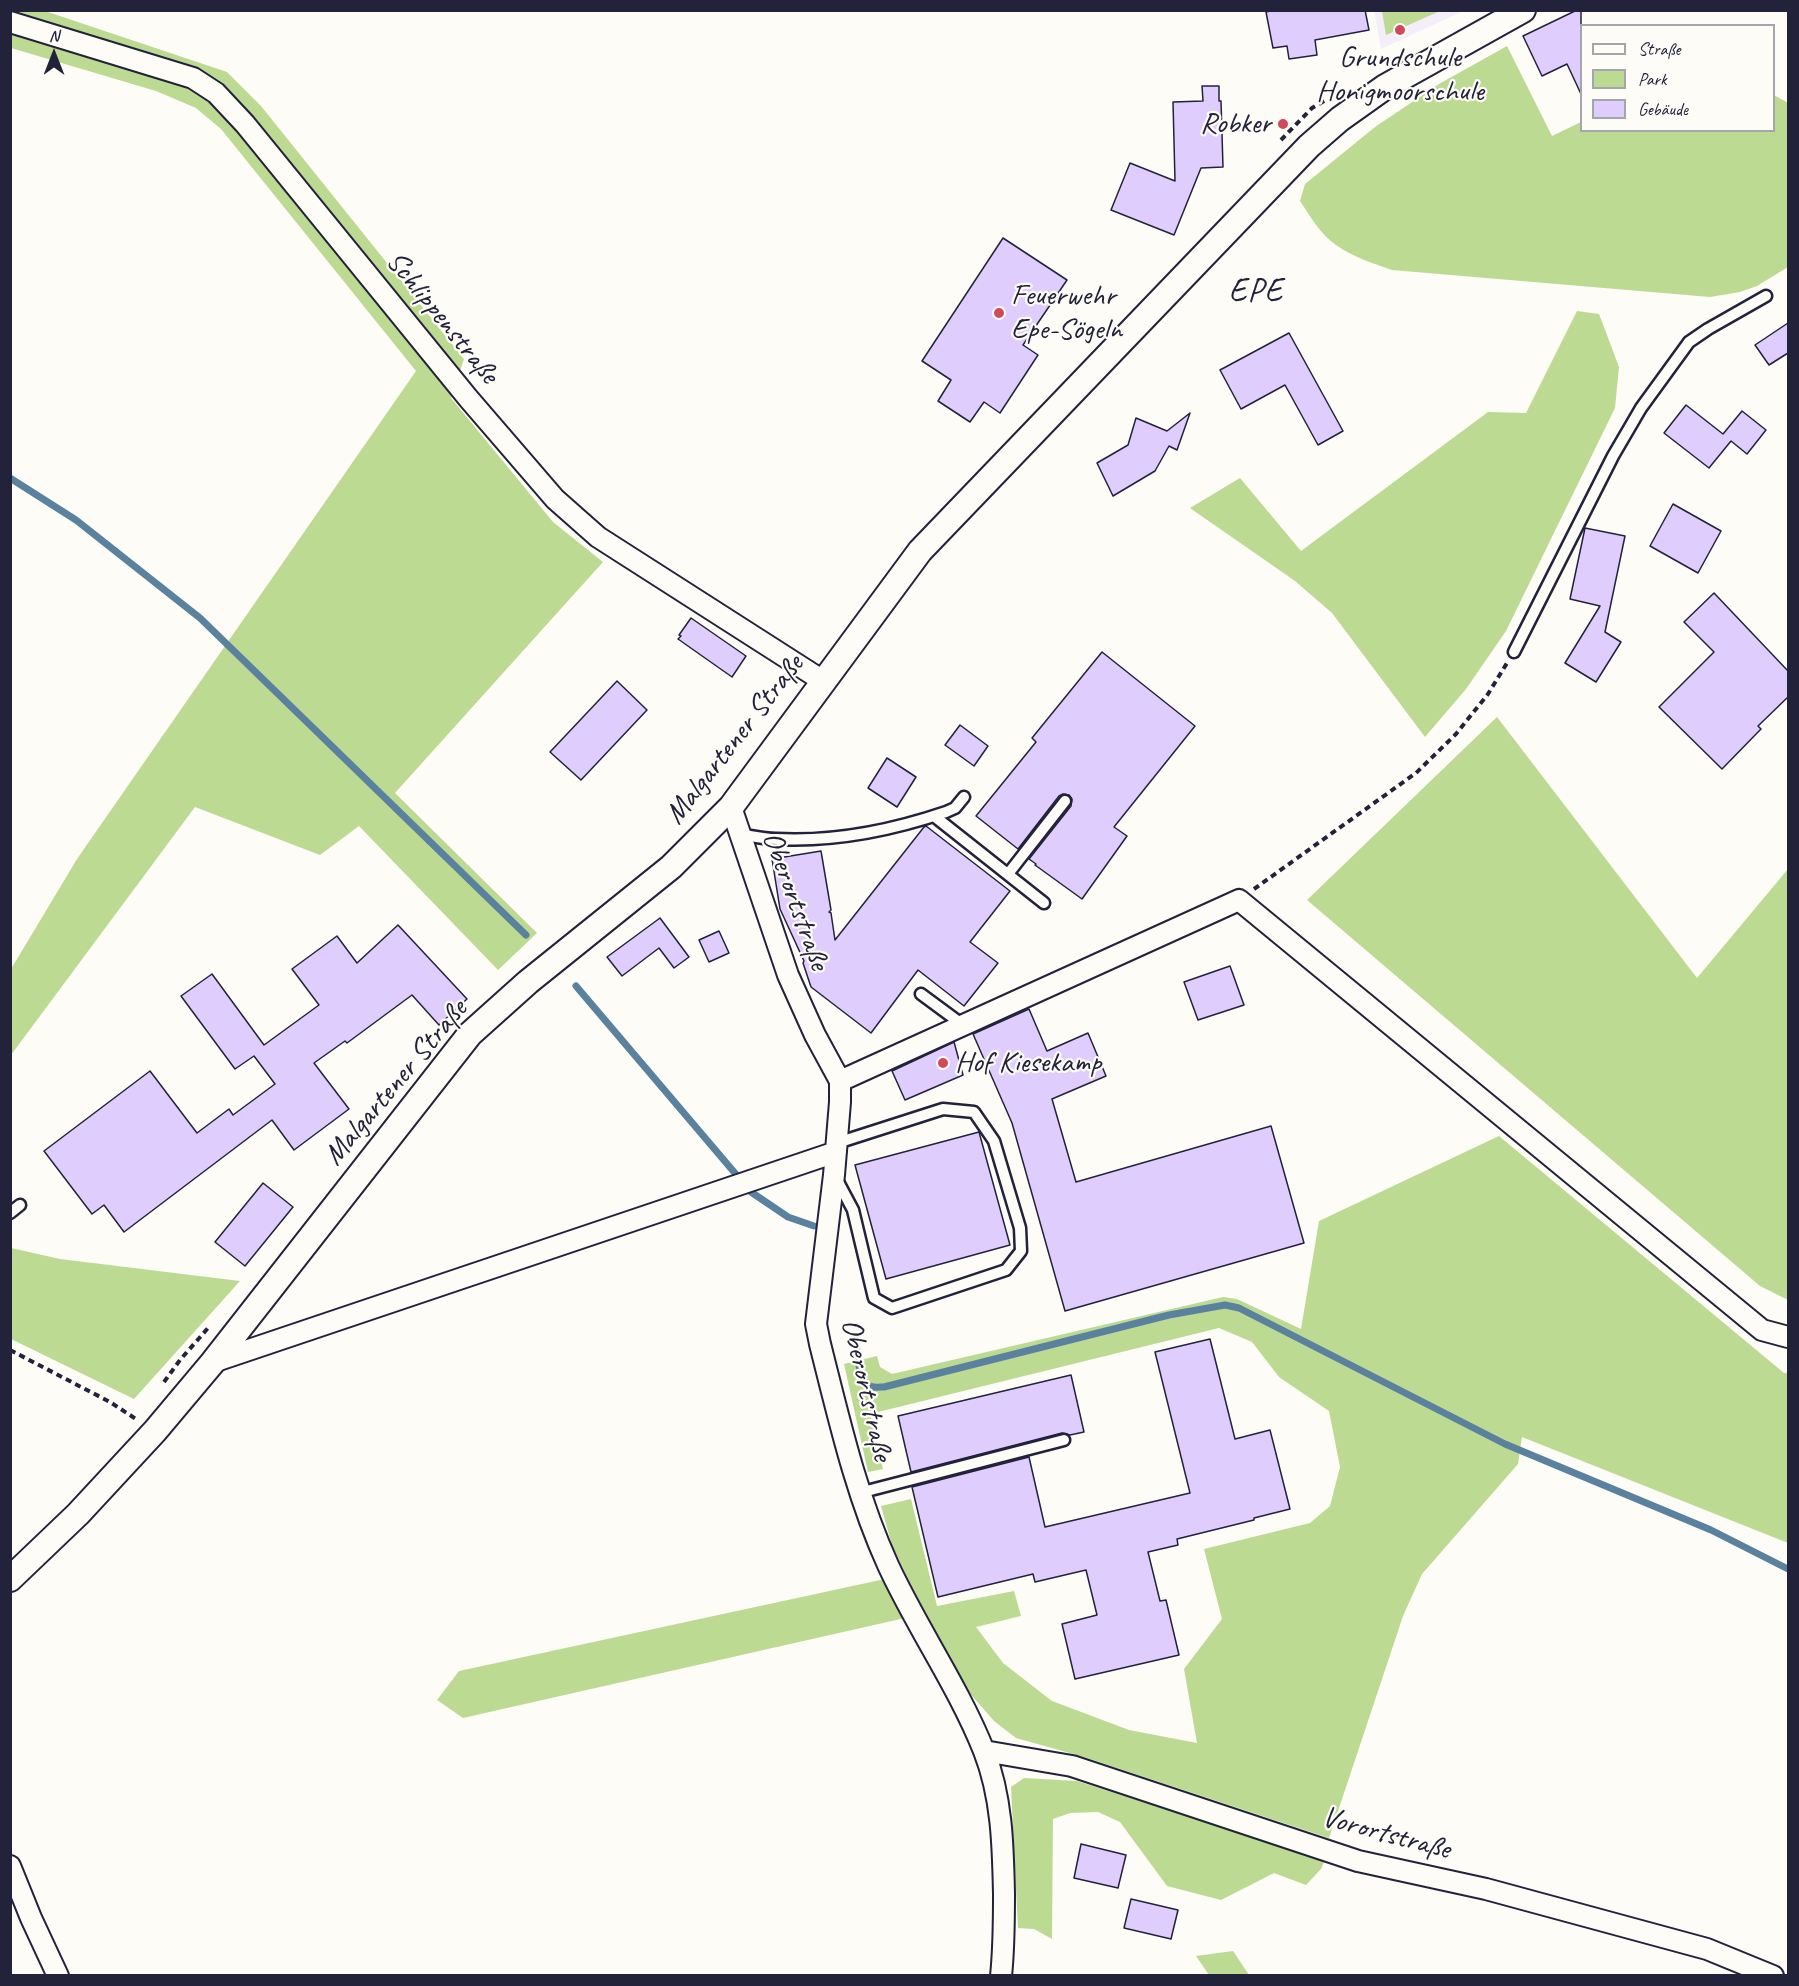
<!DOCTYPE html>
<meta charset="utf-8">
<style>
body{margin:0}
#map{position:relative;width:1799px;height:1986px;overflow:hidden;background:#fdfcf7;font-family:Caveat,sans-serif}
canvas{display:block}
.frame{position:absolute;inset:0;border:12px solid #22223b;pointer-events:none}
.legend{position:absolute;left:1580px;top:24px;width:195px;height:108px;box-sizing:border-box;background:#fdfcf7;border:2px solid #a5a5ac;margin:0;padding:8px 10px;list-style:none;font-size:18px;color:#22223b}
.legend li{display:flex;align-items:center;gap:12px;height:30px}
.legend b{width:30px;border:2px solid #a5a5ac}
.north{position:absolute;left:24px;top:24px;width:60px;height:60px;-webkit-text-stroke:4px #fdfcf7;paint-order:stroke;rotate:0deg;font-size:16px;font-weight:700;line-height:24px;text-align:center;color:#22223b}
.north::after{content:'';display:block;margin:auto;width:21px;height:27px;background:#22223b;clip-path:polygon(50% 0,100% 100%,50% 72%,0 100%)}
</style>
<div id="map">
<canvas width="1799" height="1986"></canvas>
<div class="frame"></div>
<ul class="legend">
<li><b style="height:8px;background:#fdfcf7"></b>Straße</li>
<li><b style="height:16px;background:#bcda92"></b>Park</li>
<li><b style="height:16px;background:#dfcdfe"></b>Gebäude</li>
</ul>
<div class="north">N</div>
</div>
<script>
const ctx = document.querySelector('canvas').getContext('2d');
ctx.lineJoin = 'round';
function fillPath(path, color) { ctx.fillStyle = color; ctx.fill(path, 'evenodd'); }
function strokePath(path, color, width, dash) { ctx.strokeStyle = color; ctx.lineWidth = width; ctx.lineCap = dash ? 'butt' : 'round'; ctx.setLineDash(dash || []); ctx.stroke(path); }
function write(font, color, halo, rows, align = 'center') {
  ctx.font = font + ' Caveat,sans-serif'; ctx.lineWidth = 4.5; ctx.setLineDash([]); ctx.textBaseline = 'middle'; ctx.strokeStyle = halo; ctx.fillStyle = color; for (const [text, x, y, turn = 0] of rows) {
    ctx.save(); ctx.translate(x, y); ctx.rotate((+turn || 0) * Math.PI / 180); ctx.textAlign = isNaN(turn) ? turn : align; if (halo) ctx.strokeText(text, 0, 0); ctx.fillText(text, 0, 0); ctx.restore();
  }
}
const built = new Path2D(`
 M1374,10L1463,11L1381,49Z`);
const green = new Path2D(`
 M42,10L227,72L261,106L464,359L451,398L553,522L603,562L395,793L537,933L498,970L359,826L320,855L195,807L11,1055V969L77,859L416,371L221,129L196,108L156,91L11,48V11Z
 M1382,11V10L1440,11L1386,35Z
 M1507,46L1552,136L1581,122L1582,130H1774V95L1788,103V267L1757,286L1740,292L1710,297L1392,270C1372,263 1353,257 1336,245C1321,235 1310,216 1300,201L1305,184L1375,127L1439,84Z
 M1577,311L1599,314L1619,367L1615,408L1506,631L1466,689L1425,737L1332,613L1295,581L1190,508L1240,478L1301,551L1488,412L1526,413Z
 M1497,717L1697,978L1788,869V1300L1760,1286L1307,900Z
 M1499,1136L1784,1373H1788V1543L1522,1437L1518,1464L1422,1574L1403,1616L1329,1838L1084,1757L1016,1738L994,1721L953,1674L892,1545L881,1506L911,1499L937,1606L1014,1591L1021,1616L976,1627L1003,1663L1052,1701L1129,1730L1197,1743L1184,1669L1222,1619L1204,1549L1310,1523L1330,1506L1340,1467L1329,1411L1279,1377L1252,1342L1219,1328L870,1414L883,1469L868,1472L844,1364L877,1356L880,1367L892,1374L1223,1297L1237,1299L1301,1329L1319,1221Z
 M11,1248L60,1259L240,1281L134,1399L11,1339Z
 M885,1579L905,1618L463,1718L437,1700L459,1671Z
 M1024,1778L1077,1781L1325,1860L1321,1869L1306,1885L1274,1873L1221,1900L1167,1886L1120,1822L1098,1812L1070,1813L1053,1819L1052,1939L1034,1929L1018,1928L1011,1787Z
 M1233,1951L1249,1975H1209L1196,1956Z`);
const stream = new Path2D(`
 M10,478L76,520L200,618L526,935
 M576,986L751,1192L788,1217L814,1226
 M856,1345C858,1355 858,1381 870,1386C874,1388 880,1387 884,1387L1169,1315L1225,1305L1239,1308L1505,1444L1711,1530L1788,1569`);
const building = new Path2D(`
 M1275,10H1365L1369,30L1315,40L1317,55L1289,59L1287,46L1273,48L1266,12Z
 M1577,10H1581V94L1567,64L1542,76L1523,36Z
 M1202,86H1219V101H1221L1223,167L1201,168L1174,235L1111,210L1130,163L1175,181L1173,102L1203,101Z
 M1003,238L1067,280L1023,345L1038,355L1000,413L984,402L970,422L938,401L951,380L922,361Z
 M1788,323V353L1769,365L1755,345Z
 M1289,333L1343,431L1318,445L1285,385L1241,409L1220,370Z
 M1686,405L1723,434L1742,411L1766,430L1747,454L1731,441L1709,468L1664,433Z
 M1190,413L1177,450L1169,446L1155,471L1113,496L1097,463L1128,445L1136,418L1167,431Z
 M1673,504L1721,531L1698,573L1650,546Z
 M1585,528L1625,536L1605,632L1621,642L1596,682L1565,663L1600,606L1570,599Z
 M1714,593L1788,671V697L1758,726L1761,729L1722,769L1659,707L1714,652L1684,622Z
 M691,618L746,656L732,677L678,639L681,636L679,635Z
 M1102,652L1195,726L1114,827L1127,836L1082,899L1035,865L1036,864L1029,859L1071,806L1072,799L1069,795L1063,794L1059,796L1018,849L976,816L1036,742L1032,738Z
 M617,681L647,710L581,780L550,752Z
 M960,725L988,746L974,766L945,745Z
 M887,758L916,777L897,807L868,788Z
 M926,826L1010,891L970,942L998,963L964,1006L918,970L871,1033L811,987L803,963L804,961L780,909L772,859L821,851L831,910L829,912L831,913L835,940L924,827Z
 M660,918L689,957L674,968L659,948L622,976L607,957Z
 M398,925L467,999L439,1025L412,995L347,1043L345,1041L314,1063L349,1109L294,1150L272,1120L124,1232L104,1205L92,1214L44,1151L150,1071L197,1133L229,1109L233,1115L275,1084L254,1056L235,1069L181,996L212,974L264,1045L319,1005L292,969L337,936L357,963Z
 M719,931L729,953L709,962L699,940Z
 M1230,966L1244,1005L1198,1020L1184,982Z
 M1029,1009L1047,1051L1088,1033L1106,1076L1052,1099L1076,1182L1271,1126L1304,1243L1065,1311L1012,1123L973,1034Z
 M954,1042L963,1075L905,1100L892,1071Z
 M979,1132L1010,1245L886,1279L855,1165Z
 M263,1183L293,1207L245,1266L215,1242Z
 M1210,1339L1235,1439L1270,1430L1290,1509L1254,1518V1520L1177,1539L1178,1545L1148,1552L1160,1601L1166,1600L1179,1655L1075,1679L1062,1624L1097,1615L1086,1570L1035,1582L1033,1574L938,1597L912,1487L1029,1457L1045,1527L1190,1493L1155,1352Z
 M1071,1375L1084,1432L1070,1435L1062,1433L911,1472L898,1416Z
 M1081,1844L1126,1855L1118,1888L1074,1878Z
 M1131,1899L1178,1910L1171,1939L1124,1928Z`);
const path = new Path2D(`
 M1281,140L1312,108L1326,100
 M1254,889L1416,773L1456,734L1488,694L1507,663
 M10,1350L110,1402L136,1419
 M164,1382L180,1360L208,1328`);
const service = new Path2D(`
 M1514,652L1613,456L1641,408L1689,342L1708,329L1766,296
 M934,816L1044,903
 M739,834C752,836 764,839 776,839C832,842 893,830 946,812L955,808L964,797
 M1008,874L1065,801
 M921,994L963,1025
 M836,1178L853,1210L874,1298L892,1308L1006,1270L1021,1251L1020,1228L994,1141L974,1112L943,1109L837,1143
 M10,1213L20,1205
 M859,1493L1064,1440`);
const minor = new Path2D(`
 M10,22L193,78L216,93L245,124L468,398L555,499L598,537L823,681
 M731,807L788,975L815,1035L840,1081V1102L834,1175L816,1324L820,1344C839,1419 856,1495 888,1565C917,1628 958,1686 984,1751C1002,1797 1003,1845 1004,1894C1004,1921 1004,1948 1001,1976
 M840,1081L1239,900L1762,1330L1788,1337
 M213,1362L836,1152
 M984,1751L1072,1766L1358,1861L1486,1889L1707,1949L1773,1976
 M10,1866L31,1918L58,1976`);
const tertiary = new Path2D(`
 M10,1579L78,1514L155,1431L213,1362L470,1034L528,982L671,867L731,807L920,551L1309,146L1340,119L1385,87L1523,10`);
const markers = [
 [1400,30,6,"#d1495b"],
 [1283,124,6,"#d1495b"],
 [999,313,6,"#d1495b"],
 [943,1063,6,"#d1495b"]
];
const poiNames = [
 ["Grundschule",1400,58,"center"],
 ["Honigmoorschule",1400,92,"center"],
 ["Robker",1271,124,"right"],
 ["Feuerwehr",1011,296],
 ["Epe-Sögeln",1011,330],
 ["Hof Kiesekamp",955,1063]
];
const streetNames = [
 ["Schlippenstraße",442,318,51],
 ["Malgartener Straße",735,740,-52],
 ["Oberortstraße",795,901,70],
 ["Malgartener Straße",396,1083,-50],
 ["Oberortstraße",866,1390,77],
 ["Vorortstraße",1386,1834,15]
];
const quarterNames = [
 ["EPE",1256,292]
];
fillPath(built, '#f4eef9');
fillPath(green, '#bcda92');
strokePath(stream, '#5a829e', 7);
fillPath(building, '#dfcdfe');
strokePath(building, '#22223b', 1.5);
strokePath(service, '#22223b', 15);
strokePath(minor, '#22223b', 24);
strokePath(tertiary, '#22223b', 28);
strokePath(path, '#22223b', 4, [6, 4.5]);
strokePath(service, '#fdfcf7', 10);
strokePath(minor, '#fdfcf7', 20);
strokePath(tertiary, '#fdfcf7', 24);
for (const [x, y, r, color] of markers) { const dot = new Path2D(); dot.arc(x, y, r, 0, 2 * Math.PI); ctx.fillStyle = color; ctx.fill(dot); strokePath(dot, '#fdfcf7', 2); }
write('30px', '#22223b', '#fdfcf7', poiNames, 'left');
write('30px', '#22223b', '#fdfcf7', streetNames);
ctx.letterSpacing = '1.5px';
write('33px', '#22223b', '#fdfcf7', quarterNames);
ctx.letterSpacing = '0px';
</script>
